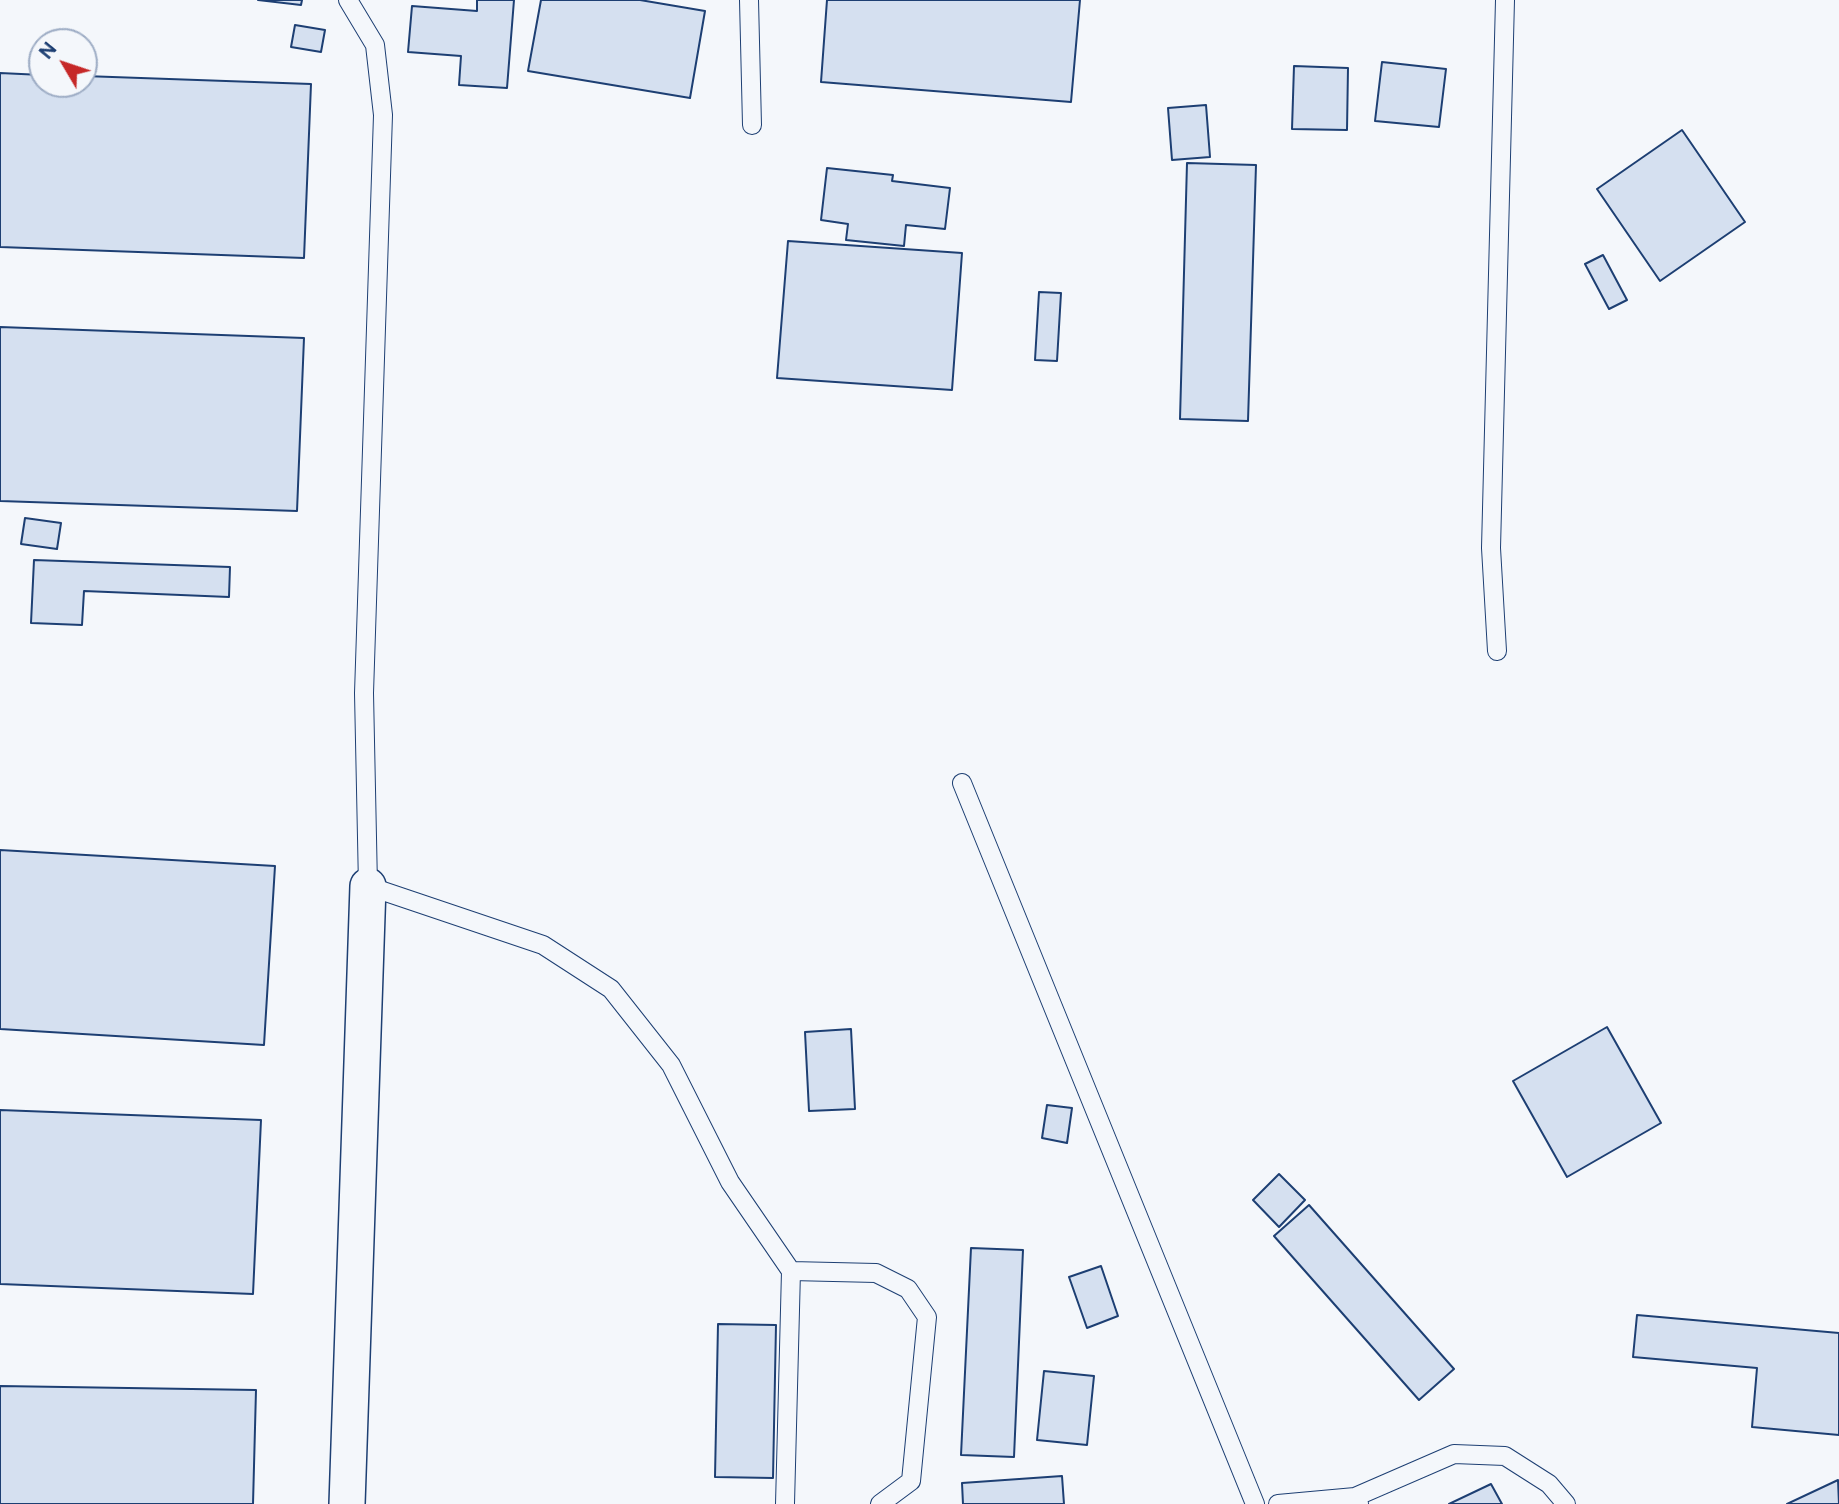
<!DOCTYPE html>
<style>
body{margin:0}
#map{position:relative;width:1839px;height:1504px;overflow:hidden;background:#f4f7fb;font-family:Figtree,sans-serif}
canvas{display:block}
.north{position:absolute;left:28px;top:28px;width:70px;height:70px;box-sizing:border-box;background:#f4f7fb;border:2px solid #9eadc5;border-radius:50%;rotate:309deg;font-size:19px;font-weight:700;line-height:28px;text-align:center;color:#1d3f73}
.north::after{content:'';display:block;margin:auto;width:24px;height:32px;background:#c62828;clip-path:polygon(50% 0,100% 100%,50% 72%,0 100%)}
</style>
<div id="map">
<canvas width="1839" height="1504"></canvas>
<div class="north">N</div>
</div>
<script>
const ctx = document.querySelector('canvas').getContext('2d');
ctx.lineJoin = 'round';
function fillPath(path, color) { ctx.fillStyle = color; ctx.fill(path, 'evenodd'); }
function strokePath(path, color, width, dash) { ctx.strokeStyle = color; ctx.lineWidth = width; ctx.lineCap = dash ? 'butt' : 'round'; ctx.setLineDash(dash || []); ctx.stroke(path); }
const building = new Path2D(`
 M258,0H302L301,5Z
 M477,0H514L507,88L459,85L461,56L408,52L412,6L477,11Z
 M541,0H640L705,11L690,98L528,71Z
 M827,0H1080L1071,102L821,82Z
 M295,25L325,30L321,52L291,47Z
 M1382,62L1446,69L1439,127L1375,121Z
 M1294,66L1348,68L1347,130L1292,129Z
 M0,73L42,75V84H84V76L311,84L304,258L0,247Z
 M1206,105L1210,157L1172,160L1168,108Z
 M1682,130L1745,222L1660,281L1597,189Z
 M1187,163L1256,165L1248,421L1180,419Z
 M827,168L893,175L892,181L950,188L945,229L906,225L904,246L846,240L848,224L821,220Z
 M788,241L962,253L952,390L777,378Z
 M1603,255L1627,300L1609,309L1585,264Z
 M1039,292L1061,293L1057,361L1035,360Z
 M0,327L304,338L297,511L0,501Z
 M25,518L61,523L57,549L21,544Z
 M34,560L230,567L229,597L84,591L82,625L31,623Z
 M0,850L275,866L264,1045L0,1029Z
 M1607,1027L1661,1123L1567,1177L1513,1081Z
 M851,1029L855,1109L809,1111L805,1032Z
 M1047,1105L1072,1108L1067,1143L1042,1138Z
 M0,1110L261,1120L253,1294L0,1284Z
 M1279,1174L1305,1200L1279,1227L1253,1200Z
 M1309,1205L1454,1369L1419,1400L1274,1236Z
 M971,1248L1023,1250L1014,1457L961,1455Z
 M1101,1266L1118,1316L1087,1328L1069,1277Z
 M1637,1315L1839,1333V1435L1752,1427L1757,1368L1633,1357Z
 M718,1324L776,1325L773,1478L715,1477Z
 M1044,1371L1094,1376L1087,1445L1037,1440Z
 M0,1386L256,1390L253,1504H0Z
 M1062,1476L1064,1504H963L962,1483Z
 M1838,1480L1839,1504H1787Z
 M1491,1484L1502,1504H1449Z`);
const lane = new Path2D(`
 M348,0L375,45L383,115L364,693L368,886L543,945L611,989L671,1065L730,1182L791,1271L785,1504
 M749,0L752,125
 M1497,651L1491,548L1505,0
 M962,783L1255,1504
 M791,1271L876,1273L908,1289L927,1317L911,1481L880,1504
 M1355,1497L1454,1454L1505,1456L1549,1484L1566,1504
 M1278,1504L1355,1497L1359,1504`);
const street = new Path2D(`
 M347,1504L368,886`);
fillPath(building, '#d5e0f0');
strokePath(building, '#1d3f73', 2);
strokePath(lane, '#1d3f73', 20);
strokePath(street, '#1d3f73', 38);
strokePath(lane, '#f4f7fb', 18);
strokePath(street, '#f4f7fb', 35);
</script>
